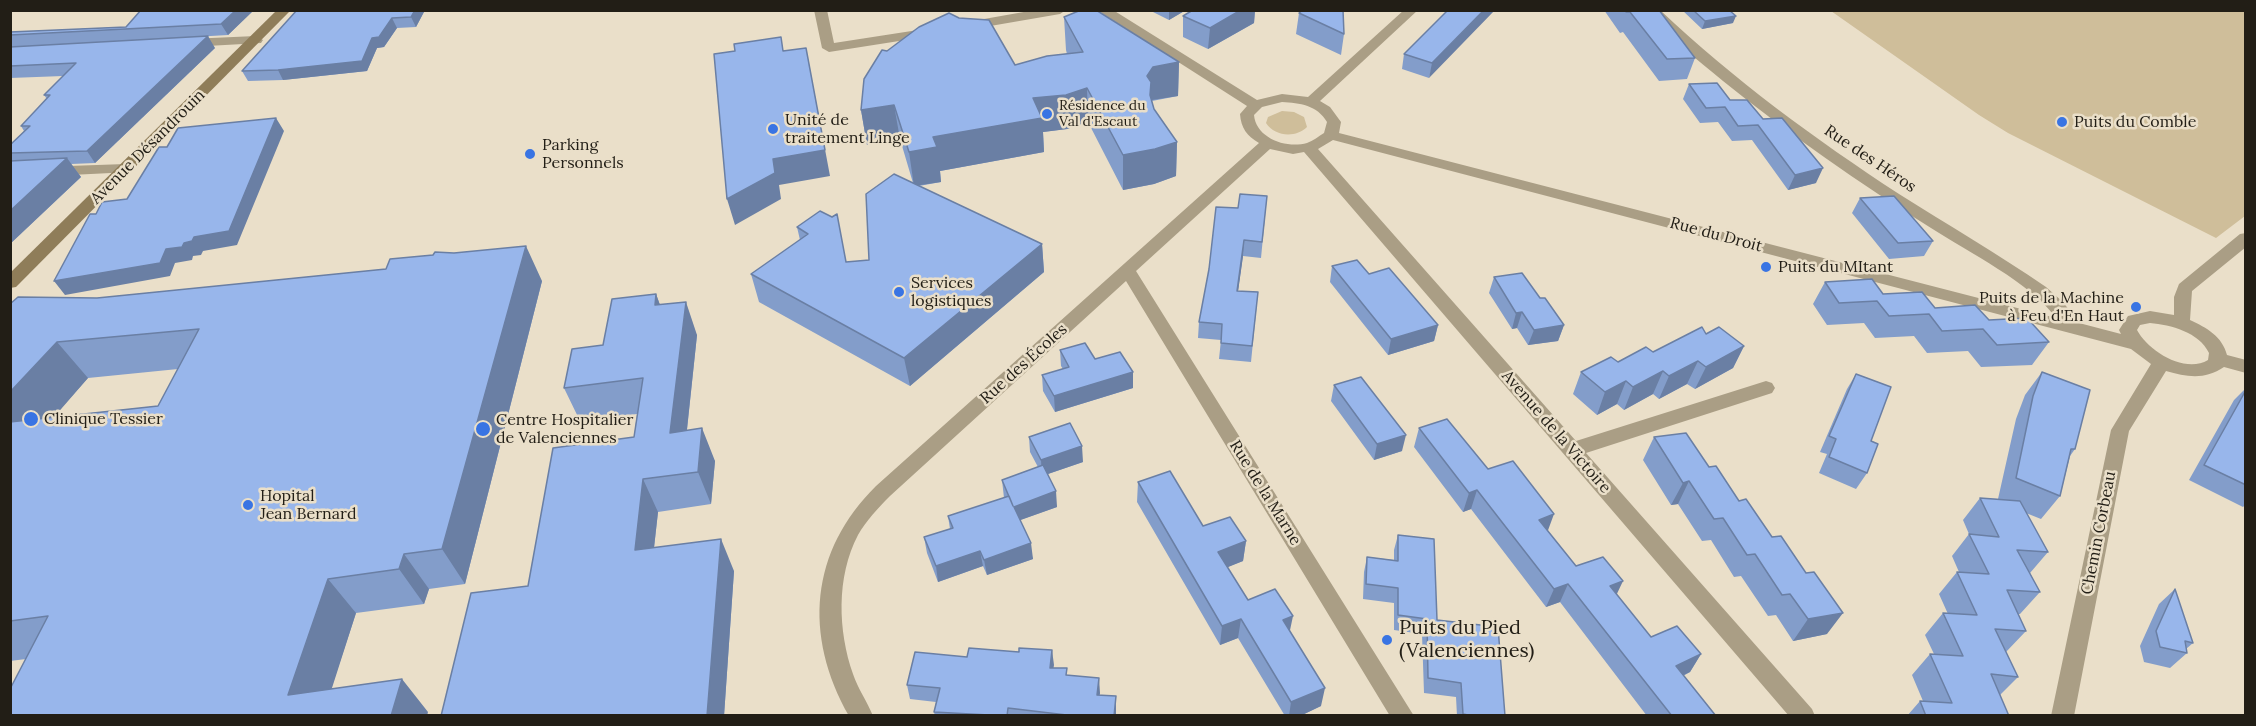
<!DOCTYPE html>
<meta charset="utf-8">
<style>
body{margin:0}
#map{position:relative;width:2256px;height:726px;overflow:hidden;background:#eadfc9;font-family:Lora,serif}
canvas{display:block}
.frame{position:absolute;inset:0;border:12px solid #221e16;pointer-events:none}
</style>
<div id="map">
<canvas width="2256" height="726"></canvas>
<div class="frame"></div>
</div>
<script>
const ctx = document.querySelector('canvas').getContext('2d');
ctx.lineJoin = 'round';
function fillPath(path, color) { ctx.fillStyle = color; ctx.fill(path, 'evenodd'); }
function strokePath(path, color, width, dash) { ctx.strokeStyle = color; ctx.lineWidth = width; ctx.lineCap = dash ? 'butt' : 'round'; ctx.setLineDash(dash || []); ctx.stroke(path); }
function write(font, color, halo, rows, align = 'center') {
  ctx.font = font + ' Lora,serif'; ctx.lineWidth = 5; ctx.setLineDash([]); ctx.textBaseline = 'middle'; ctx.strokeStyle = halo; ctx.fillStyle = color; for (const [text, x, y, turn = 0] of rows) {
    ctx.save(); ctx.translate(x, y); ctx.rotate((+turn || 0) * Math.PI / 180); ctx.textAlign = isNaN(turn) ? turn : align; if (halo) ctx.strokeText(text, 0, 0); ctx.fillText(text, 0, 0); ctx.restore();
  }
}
const green = new Path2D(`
 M1831,11H2245V216L2216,238L2008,133L1979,115Z
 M1282,111L1294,112L1304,117L1307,127C1296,138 1275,137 1266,123L1268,117Z`);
const street = new Path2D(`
 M814,10H827L834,43L931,28L938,32L931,36L829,52L822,48Z
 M1035,10H1066L1060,14L967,30L960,26L967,22Z
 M1097,10H1113L1257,100L1282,94L1308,97L1404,10H1418L1320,101L1330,107L1341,122L1339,133L2056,318C2031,283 1968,252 1931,228C1859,183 1789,134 1723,81C1697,59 1667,37 1646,10H1660C1734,80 1815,139 1899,194C1948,225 1998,254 2046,287L2063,302L2079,323L2121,334L2119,330L2128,316L2150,311L2174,315V297L2179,284L2240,234L2246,233V247L2192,291L2190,320C2207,328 2222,336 2227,355L2246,360V373L2224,367C2205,380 2187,377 2166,371L2129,431L2074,716H2051L2111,430L2151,364L2131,349L1333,140L1318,149L1576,441L1766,381L1772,383L1775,388L1772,393L1586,453L1812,709L1815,716H1789L1304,152L1293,154L1270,149L1136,271L1414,716H1390L1126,281L890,496C878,508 866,521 858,535C836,577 838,631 853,674C858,689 867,701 873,716H849C803,635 810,551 876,486L1259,143C1247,136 1241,128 1240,114L1247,106ZM1282,102C1300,103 1317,105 1327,122L1324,133C1319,136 1313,141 1307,143C1286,149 1256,138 1254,115L1262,107ZM2150,323C2171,325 2199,332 2209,353L2208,360C2185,374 2148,351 2137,330L2140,325Z
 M256,36L263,40L261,43L189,47L182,43L189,39Z
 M126,164L134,169L131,172L10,178V168Z`);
const secondary = new Path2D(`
 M277,10H291L16,287L10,288V273Z`);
const wall = new Path2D(`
 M141,10H254L228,35L176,38L215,48L95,163L71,164L81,177L10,244V145L24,131L21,126L47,99L44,95L63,76L10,78V32L126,27Z
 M297,10H425L416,27L397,28L384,47L377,48L367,71L283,80L248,81L242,71Z
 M1149,10H1186L1169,20Z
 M1193,10H1255L1254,23L1208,49L1183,37V16Z
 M1448,10L1429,78L1402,69L1404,54Z
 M1604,10H1659L1695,58L1687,79L1659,81L1623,32L1620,33Z
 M1682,10H1729L1733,23L1702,29Z
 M1299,13L1344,34L1341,55L1296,34Z
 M1064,17L1179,62L1178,96L1152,101L1154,109L1177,142L1176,176L1154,184L1123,190L1088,122L1067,129L1043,132L1044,152L940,171L941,182L919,186L1042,244L1044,272L910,386L759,302L751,274L800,240L797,227L820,211L846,262L869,260L913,183L900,139L867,145L861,110L1015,65L1067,54L1066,50Z
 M1689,84L1730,100H1747L1816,183L1788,190L1752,140L1732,141L1718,122L1700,123L1683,99Z
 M1267,196L1261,258L1243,256L1238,291L1258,292L1251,362L1219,359L1221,340L1198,338L1199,322L1238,208Z
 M1860,198L1933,241L1924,256L1889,259L1852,213Z
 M433,255L542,281L465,584L429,589L424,604L356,613L331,689L391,716L26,659L10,661V304L97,298L386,269ZM178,369L158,406L53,417L88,378Z
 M1332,266L1369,274L1438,325L1434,341L1388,355L1330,282Z
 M1494,277L1540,298L1564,325L1558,341L1528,345L1517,328L1512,329L1489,293Z
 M1825,282L1883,294L1935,308L1989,320L2049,342L2032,365L1981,367L1968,351L1927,353L1914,336L1875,338L1864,323L1827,325L1813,304Z
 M656,294L660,305L697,335L687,430L715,461L711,504L658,512L654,548L734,571L724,716H441L528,586L634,437L637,414L580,421L564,388L603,345Z
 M1706,334L1744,346L1733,368L1695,389L1687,384L1659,399L1653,394L1624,410L1617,404L1597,415L1573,394L1581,372L1653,352Z
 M1060,350L1095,359L1133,388L1055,412L1043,391L1042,375L1063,369L1061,366Z
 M2042,372L2075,449L2070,456L2060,496L2041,519L2026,513L2048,552L2030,573L2040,592L2020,614H2018L2026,631L2006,652L2018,677L2000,695L2009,716H1907L1920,701H1923L1912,675L1930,654H1934L1925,635L1943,613L1948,614L1939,594L1957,572H1959L1952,556L1969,534L1963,520L1980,498L1998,499L2016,419L2025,395Z
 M1856,374L1871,441L1867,473L1856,489L1819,473L1827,454L1820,452L1847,389Z
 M1334,385L1402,451L1374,460L1331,401Z
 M2246,388V504L2243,507L2189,480L2234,400Z
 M1419,428L1488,469L1548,531L1576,566L1616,594L1651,637L1701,654L1690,672L1683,676L1716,716H1647L1560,602L1546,607L1471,509L1463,512L1414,447Z
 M1029,437L1083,462L1048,474L1057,507L1020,520L1033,559L987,575L983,566L938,582L927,553L924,537L950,529L948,516L1004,498L1002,480L1038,467L1030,452Z
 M1654,437L1709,467L1827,634L1793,641L1776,615L1768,616L1741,576L1734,577L1711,540L1702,541L1678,504L1671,505L1643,460Z
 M1138,482L1203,526L1246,541L1243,561L1227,567L1248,600L1290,631L1321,706L1300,716H1285L1238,638L1220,645L1137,502Z
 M1398,535L1437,620L1505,716H1457L1456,697L1424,693L1422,634L1394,630V603L1363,599L1364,572L1367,557L1394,560V550Z
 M2175,589L2193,643L2186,649L2187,653L2170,668L2144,662L2140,646L2159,604Z
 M1052,650L1053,668L1068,675L1100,693L1099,695L1116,711V716H935L934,712L936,702L910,699L907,685L967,657L1019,652Z`);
const shadedWall = new Path2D(`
 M236,10H254L228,35L221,24Z
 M415,10H425L416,27L411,17Z
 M1169,10H1186L1169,20Z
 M1241,10H1255L1254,23L1208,49L1210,28Z
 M1484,10H1495L1429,78L1432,63Z
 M1736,16L1733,23L1702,29L1705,21Z
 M392,18L397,28L384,47L377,48L367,71L283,80L278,70L372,38Z
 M208,36L215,48L95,163L87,151Z
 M806,48L830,176L779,185L781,199L735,225L727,199L773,159Z
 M1179,62L1178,96L1152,100L1150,103L1147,76L1153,67Z
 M1087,88L1088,122L1067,129L1043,132L1044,152L940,171L941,182L914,186L909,152L933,137L1033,98Z
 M894,105L900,139L867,145L861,110Z
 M276,118L284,131L237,245L203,251L201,255L193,256L192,260L175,263L170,276L65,295L54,281L166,249L184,243L194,237Z
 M1177,142L1176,176L1154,184L1123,190V155Z
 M67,158L81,177L10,244V211Z
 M1823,168L1816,183L1788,190L1795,175Z
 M1244,240L1243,256L1236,306L1237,291Z
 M1042,244L1044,272L910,386L904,358Z
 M526,246L542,281L465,584L442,549Z
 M656,294L668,327L655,305Z
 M686,302L697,335L683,466L670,433Z
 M1522,312L1517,328L1512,329L1516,313Z
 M1438,325L1434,341L1388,355L1391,339Z
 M1564,325L1558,341L1528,345L1534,330Z
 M57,342L88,378L16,461L10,456V392Z
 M1744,346L1733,368L1695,389L1706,367Z
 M1698,361L1687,384L1659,399L1669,376Z
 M1663,371L1653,394L1624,410L1633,387Z
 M1133,372V388L1055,412L1054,396Z
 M1626,381L1617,404L1597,415L1605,392Z
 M702,428L715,461L711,504L698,472Z
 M1406,435L1402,451L1374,460L1377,444Z
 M1082,446L1083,462L1042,476L1041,460Z
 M643,479L658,512L650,583L635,550Z
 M1689,481L1678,504L1671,505L1683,483Z
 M1477,490L1471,509L1463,512L1469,493Z
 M1056,491L1057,507L1015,522L1014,507Z
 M1554,514L1547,533L1539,520Z
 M721,539L734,571L724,716H707Z
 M1246,541L1243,561L1216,572L1218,552Z
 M1031,543L1033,559L987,575L984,560Z
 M980,551L983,566L938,582L936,566Z
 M404,554L429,589L424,604L399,569Z
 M328,579L356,613L323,716L288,695Z
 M1623,581L1614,600L1610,586Z
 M1568,584L1560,602L1546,607L1554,589Z
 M1843,613L1827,634L1793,641L1808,619Z
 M1293,616L1289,635L1283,620Z
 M1241,619L1238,638L1220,645L1222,626Z
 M1052,650L1054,665L1051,683L1050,668Z
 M1701,654L1690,672L1665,684L1676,666Z
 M1099,678L1100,693L1097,710V695Z
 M402,679L428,712L427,716H391Z
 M1325,688L1321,706L1300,716H1289L1291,702Z
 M1116,696V716H1114Z`);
const building = new Path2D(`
 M141,10H236L221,24L10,35V32L126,27Z
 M297,10H415L411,17L392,18L379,37L372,38L362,61L278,70L242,71Z
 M1081,10H1096L1179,62L1153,67L1147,76L1151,82L1150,95L1154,109L1177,142L1155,149L1123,155L1087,88L1066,95L1033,98L1042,118L933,137L937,147L909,152L894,105L861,110L864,79L882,50L887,51L919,27L949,13L959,18L989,20L1015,65L1047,56L1083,52L1064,17Z
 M1193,10H1241L1210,28L1183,16Z
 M1303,10H1343L1344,34L1299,13Z
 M1448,10H1484L1432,63L1404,54Z
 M1625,10H1659L1695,58L1667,59L1630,12H1626Z
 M1693,10H1729L1736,16L1705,21Z
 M208,36L87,151L10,153V145L30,126H21L50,95H44L76,63L10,66V47Z
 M781,37L783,51L806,48L825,150L773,159L775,173L727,199L714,54L735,51L734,44Z
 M1717,83L1730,100H1747L1763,119L1782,118L1823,168L1795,175L1758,125L1738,126L1725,107L1706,108L1689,84Z
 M276,118L229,231L194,237L192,241L184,243L182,247L166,249L160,263L54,281L90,214H96L102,202L127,199L159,147H167L178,128Z
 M67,158L10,211V161Z
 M894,174L1042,244L904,358L751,274L808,234L797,227L820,211L832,217L837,214L846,262L869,260L866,194Z
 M1240,194L1267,196L1262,242L1244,240L1237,291L1258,292L1252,346L1221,343L1222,324L1199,322L1209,269L1216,207L1238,208Z
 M1894,196L1933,241L1898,243L1860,198Z
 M526,246L442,549L404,554L399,569L328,579L288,695L402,679L391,716H10V689L48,616L10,621V422L158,406L199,329L57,342L10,392V304L18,297L97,298L386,269L390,259L433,255L435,252L454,253Z
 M1357,260L1369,274L1389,268L1438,325L1391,339L1332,266Z
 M1522,273L1540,298H1545L1564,325L1534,330L1522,312L1516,313L1494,277Z
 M1872,279L1883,294L1922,292L1935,308L1975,305L1989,320L2027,318L2049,342L1997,345L1983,329L1942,331L1929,314L1889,316L1877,301L1839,303L1825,282Z
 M656,294L655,305L686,302L670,433L702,428L698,472L643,479L635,550L721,539L707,716H441L471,593L528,586L553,448L634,437L643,378L564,388L572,349L603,345L612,299Z
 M1702,327L1706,334L1719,327L1744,346L1706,367L1698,361L1669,376L1663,371L1633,387L1626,381L1605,392L1581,372L1611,357L1618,362L1646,347L1653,352Z
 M1085,343L1095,359L1120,352L1133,372L1054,396L1042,375L1069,367L1060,350Z
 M2042,372L2090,390L2075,449H2071L2060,496L2016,478L2033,396Z
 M1856,374L1891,387L1871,441L1878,444L1867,473L1829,457L1836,439L1829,436Z
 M1361,377L1406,435L1377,444L1334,385Z
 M2246,390V485L2204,465Z
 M1447,419L1488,469L1513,461L1554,514L1539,520L1576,566L1603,557L1623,581L1610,586L1651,637L1677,626L1701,654L1676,666L1716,716H1672L1568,584L1554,589L1477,490L1469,493L1419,428Z
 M1070,423L1082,446L1041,460L1029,437Z
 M1686,433L1709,467L1716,466L1739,501L1746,499L1772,537L1781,536L1806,573L1814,572L1843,613L1808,619L1790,594L1782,595L1755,554L1747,555L1723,518L1714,519L1689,481L1683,483L1654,437Z
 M1043,465L1056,491L1014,507L1031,543L984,560L980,551L936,566L924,537L953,528L948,516L1009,496L1013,506L1002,480Z
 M1170,471L1203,526L1230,517L1246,541L1218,552L1248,600L1275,589L1293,616L1283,620L1325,688L1291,702L1241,619L1222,626L1138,482Z
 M1980,498L2020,501L2048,552L2017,550L2040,592L2007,590L2026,631L1995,629L2018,677L1991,674L2009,716H1926L1920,701L1952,703L1930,654L1963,656L1943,613L1977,615L1957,572L1989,574L1969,534L1999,537Z
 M1398,535L1434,539L1437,620L1498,627L1505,716H1473L1463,714L1461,683L1428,678L1427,619L1398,615V588L1366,584L1367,557L1398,561Z
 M2175,589L2193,643L2185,641L2187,653L2160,647L2156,631Z
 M969,648L1019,652V648L1052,650L1050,668H1067L1066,675L1099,678L1097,695L1116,696L1114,716H1075L1008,708L1007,716L934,712L940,688L907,685L915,652L967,657Z`);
const markers = [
 [1047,114,6,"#3974e3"],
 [2062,122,6,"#3974e3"],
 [773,129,6,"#3974e3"],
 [530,154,6,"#3974e3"],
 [1766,267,6,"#3974e3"],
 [899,292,6,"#3974e3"],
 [2136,307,6,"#3974e3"],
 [31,419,8,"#3974e3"],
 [483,429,8,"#3974e3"],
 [248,505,6,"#3974e3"],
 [1387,640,6,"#3974e3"]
];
const farPoinames = [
 ["Résidence du",1059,106],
 ["Val d'Escaut",1059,122]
];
const poiNames = [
 ["Unité de",785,120],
 ["traitement Linge",785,138],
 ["Puits du Comble",2074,122],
 ["Parking",542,145],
 ["Personnels",542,163],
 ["Puits du MItant",1778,267],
 ["Services",911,283],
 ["logistiques",911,301],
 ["Puits de la Machine",2124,298,"right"],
 ["à Feu d'En Haut",2124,316,"right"],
 ["Clinique Tessier",44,419],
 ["Centre Hospitalier",496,420],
 ["de Valenciennes",496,438],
 ["Hopital",260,496],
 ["Jean Bernard",260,514]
];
const streetNames = [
 ["Avenue Désandrouin",148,147,-45],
 ["Rue des Héros",1870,159,34],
 ["Rue du Droit",1716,235,15],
 ["Rue des Écoles",1024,364,-42],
 ["Avenue de la Victoire",1556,432,49],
 ["Rue de la Marne",1265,493,58],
 ["Chemin Corbeau",2099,533,-79]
];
const nearPoinames = [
 ["Puits du Pied",1399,628],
 ["(Valenciennes)",1399,651]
];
fillPath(green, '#cfbe9a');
fillPath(street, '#aa9e85');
fillPath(secondary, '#8f7d59');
fillPath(wall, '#839dca');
fillPath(shadedWall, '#6a7fa4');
fillPath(building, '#98b6eb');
strokePath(building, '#6a7fa4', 1.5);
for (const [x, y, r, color] of markers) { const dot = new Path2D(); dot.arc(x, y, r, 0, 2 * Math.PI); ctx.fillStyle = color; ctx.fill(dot); strokePath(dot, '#eadfc9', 2); }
write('14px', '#221e16', '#eadfc9', farPoinames, 'left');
write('16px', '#221e16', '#eadfc9', poiNames, 'left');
write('16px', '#221e16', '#eadfc9', streetNames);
write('20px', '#221e16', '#eadfc9', nearPoinames, 'left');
</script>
